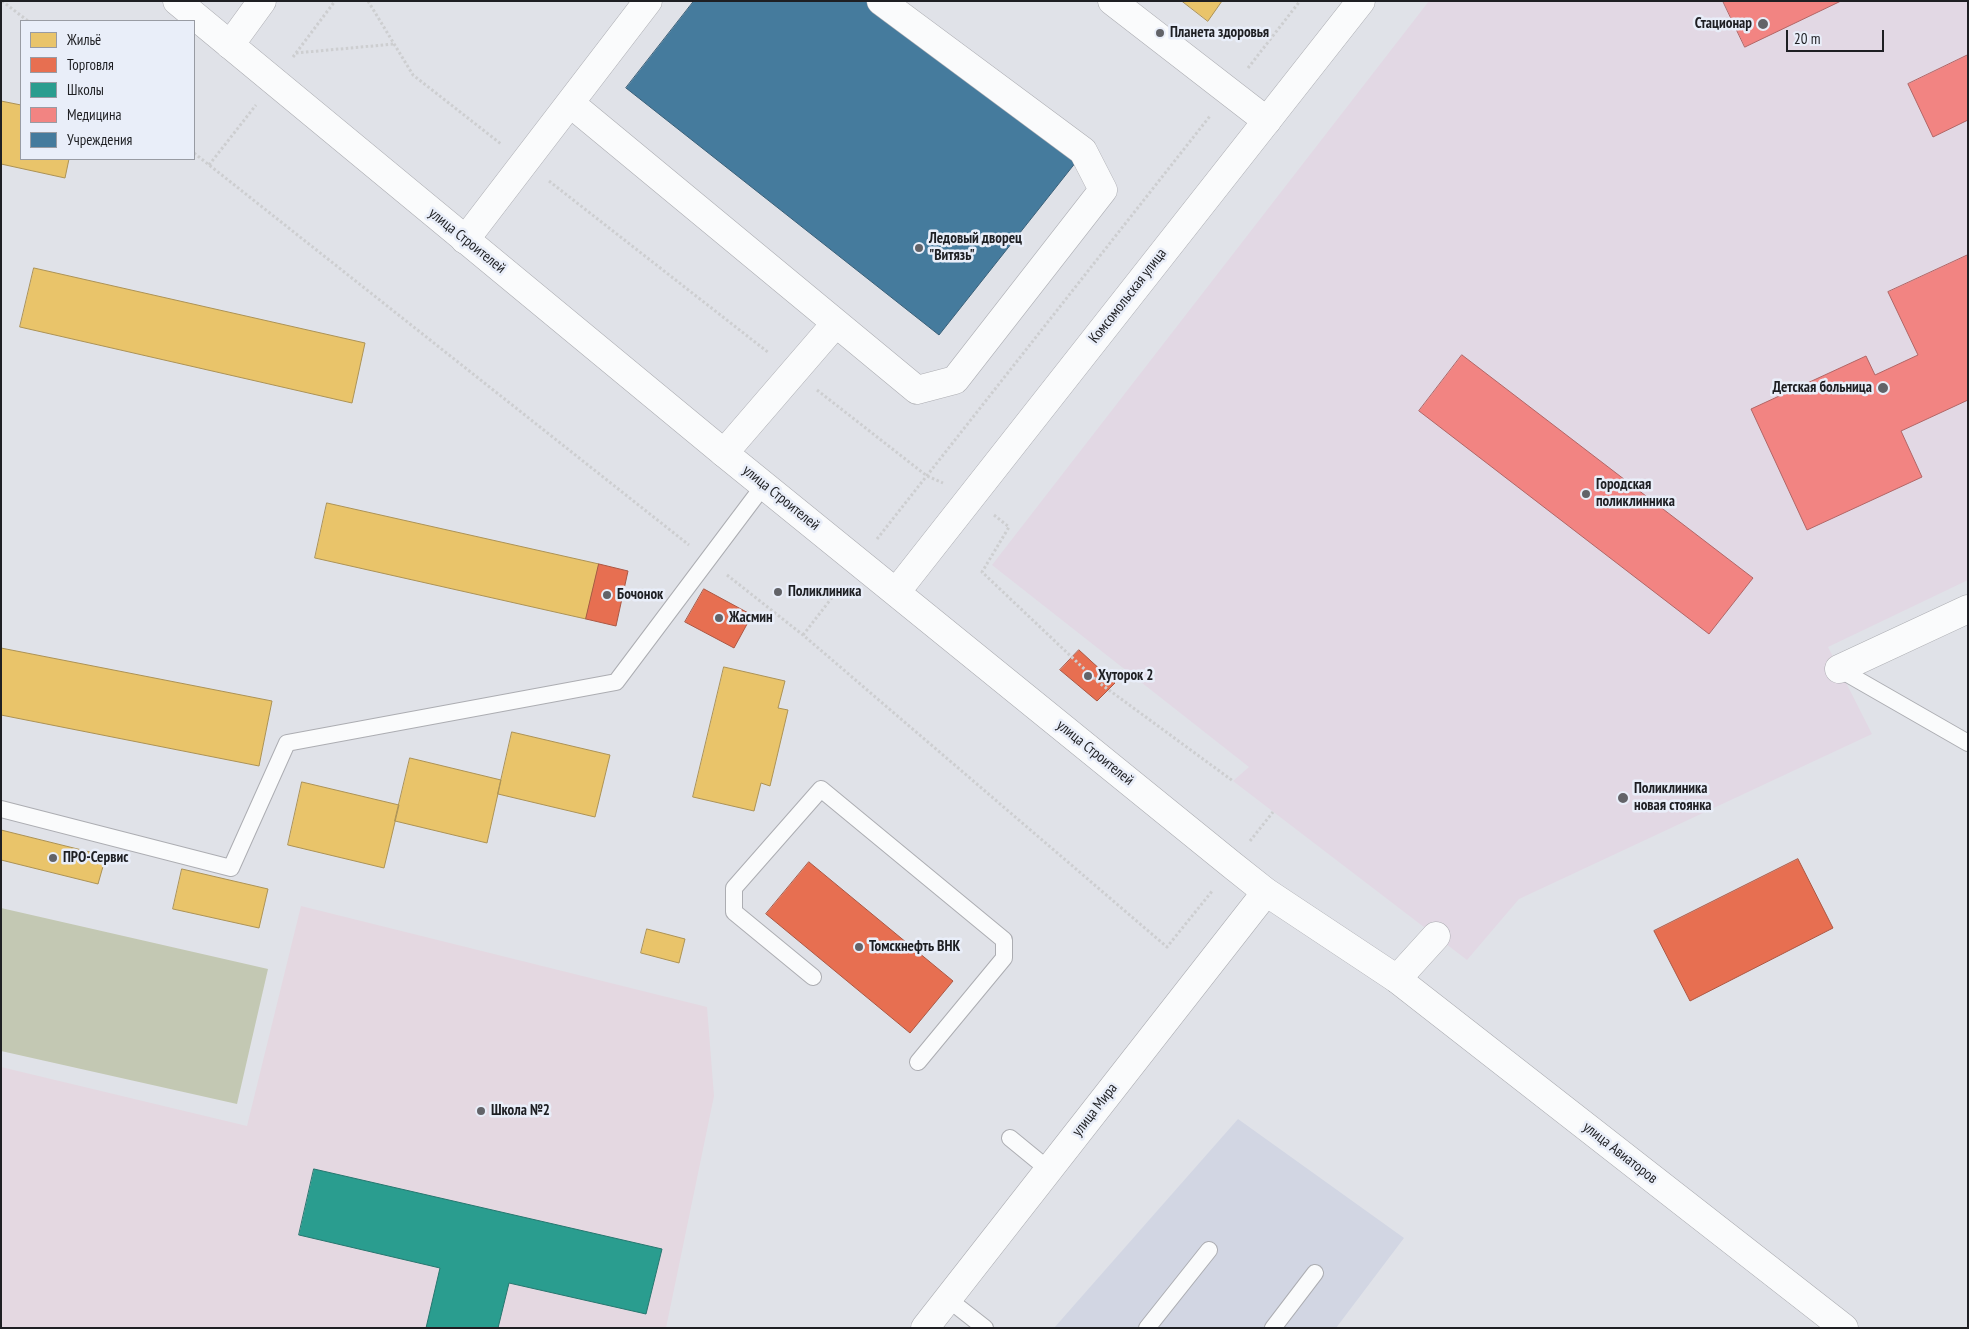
<!DOCTYPE html>
<meta charset="utf-8">
<style>
body{margin:0}
#map{position:relative;width:1969px;height:1329px;overflow:hidden;background:#e0e2e8;font-family:"PT Sans Narrow",sans-serif}
canvas{display:block}
.frame{position:absolute;inset:0;border:2px solid #1e1f23;pointer-events:none}
.legend{position:absolute;left:20px;top:20px;width:175px;height:140px;box-sizing:border-box;background:#e9eef9;border:1px solid #989ba3;margin:0;padding:6px 9px;list-style:none;font-size:15px;color:#1e1f23}
.legend li{display:flex;align-items:center;gap:10px;height:25px}
.legend b{width:25px;border:1px solid #989ba3}
.scale{position:absolute;left:1786px;top:30px;width:98px;height:22px;box-sizing:border-box;border:2px solid #1e1f23;border-top:0;padding-left:6px;font-size:15px;line-height:18px;white-space:nowrap;color:#1e1f23;-webkit-text-stroke:4px #e9eef9;paint-order:stroke}
</style>
<div id="map">
<canvas width="1969" height="1329"></canvas>
<div class="frame"></div>
<ul class="legend">
<li><b style="height:14px;background:#e9c46a"></b>Жильё</li>
<li><b style="height:14px;background:#e76f51"></b>Торговля</li>
<li><b style="height:14px;background:#2a9d8f"></b>Школы</li>
<li><b style="height:14px;background:#f28482"></b>Медицина</li>
<li><b style="height:14px;background:#457b9d"></b>Учреждения</li>
</ul>
<div class="scale">20 m</div>
</div>
<script>
const ctx = document.querySelector('canvas').getContext('2d');
ctx.lineJoin = 'round';
function fillPath(path, color) { ctx.fillStyle = color; ctx.fill(path, 'evenodd'); }
function strokePath(path, color, width, dash) { ctx.strokeStyle = color; ctx.lineWidth = width; ctx.lineCap = dash ? 'butt' : 'round'; ctx.setLineDash(dash || []); ctx.stroke(path); }
function write(font, color, halo, rows, align = 'center') {
  ctx.font = font + ' "PT Sans Narrow",sans-serif'; ctx.lineWidth = 5; ctx.setLineDash([]); ctx.textBaseline = 'middle'; ctx.strokeStyle = halo; ctx.fillStyle = color; for (const [text, x, y, turn = 0] of rows) {
    ctx.save(); ctx.translate(x, y); ctx.rotate((+turn || 0) * Math.PI / 180); ctx.textAlign = isNaN(turn) ? turn : align; if (halo) ctx.strokeText(text, 0, 0); ctx.fillText(text, 0, 0); ctx.restore();
  }
}
const built = new Path2D(`
 M1238,1119L1404,1238L1336,1328H1054Z`);
const education = new Path2D(`
 M301,906L707,1007L714,1096L666,1328H1V1067L247,1126Z`);
const medical = new Path2D(`
 M1429,1H1968V580L1828,647L1872,734L1519,899L1467,960L1233,781L1249,767L992,565Z`);
const green = new Path2D(`
 M1,908L268,969L237,1104L1,1051Z`);
const homes = new Path2D(`
 M1182,1H1222L1208,21Z
 M1,101L21,105V159H69L65,178L1,164Z
 M34,268L365,343L352,403L20,327Z
 M327,503L599,564L586,619L315,558Z
 M1,648L272,701L259,766L1,715Z
 M724,667L785,681L778,708L788,710L770,786L761,783L754,811L693,797Z
 M512,732L610,755L595,817L498,794Z
 M410,758L501,780L487,843L395,821Z
 M302,782L399,805L384,868L288,845Z
 M1,830L106,856L98,884L1,860Z
 M182,869L268,889L259,928L173,909Z
 M647,929L685,939L679,963L641,953Z`);
const shops = new Path2D(`
 M599,564L628,571L616,626L586,619Z
 M704,589L752,615L734,648L685,622Z
 M1079,650L1115,683L1097,701L1060,670Z
 M1798,859L1833,928L1690,1001L1654,931Z
 M809,862L953,981L910,1033L766,914Z`);
const schools = new Path2D(`
 M314,1169L662,1249L646,1314L509,1283L498,1328H426L440,1268L299,1235Z`);
const health = new Path2D(`
 M1723,1H1841L1745,47Z
 M1968,55V120L1933,137L1908,84Z
 M1968,255V400L1901,431L1922,477L1807,530L1751,409L1866,356L1875,375L1918,355L1888,292Z
 M1462,355L1753,578L1709,634L1419,411Z`);
const public = new Path2D(`
 M694,1H872L1076,162L939,335L626,88Z`);
const path = new Path2D(`
 M2,1L28,21
 M368,1L413,75L501,144
 M296,53L394,44
 M293,57L335,1
 M1248,68L1300,1
 M194,153L689,545
 M209,165L256,105
 M549,181L769,353
 M817,390L927,476L943,483
 M994,515L1009,527L982,572L1098,682L1233,781
 M877,539L1210,116
 M727,575L803,635L1167,947L1213,890
 M803,635L841,586
 M1250,841L1273,812`);
const lane = new Path2D(`
 M1839,669L1968,743
 M1,809L231,868L287,743L616,682L764,485
 M813,977L734,912V888L821,789L1004,940V958L918,1062
 M1010,1138L1049,1170
 M948,1299L985,1328
 M1147,1328L1209,1250
 M1273,1328L1315,1273`);
const street = new Path2D(`
 M1112,1L1267,121
 M230,45L262,1
 M570,103L917,390L955,380L1103,190L1083,151L881,1
 M465,240L648,1
 M724,453L836,323
 M1839,669L1968,609
 M1397,979L1436,936`);
const secondary = new Path2D(`
 M177,1L724,453L1232,865L1266,892L1397,979L1844,1328
 M897,591L1361,1
 M925,1328L1266,892`);
const markers = [
 [1763,24,6,"#626368"],
 [1160,33,5,"#626368"],
 [919,248,5,"#626368"],
 [1883,388,6,"#626368"],
 [1586,494,5,"#626368"],
 [778,592,5,"#626368"],
 [607,595,5,"#626368"],
 [719,618,5,"#626368"],
 [1088,676,5,"#626368"],
 [1623,798,6,"#626368"],
 [53,858,5,"#626368"],
 [859,947,5,"#626368"],
 [481,1111,5,"#626368"]
];
const poiNames = [
 ["Стационар",1752,24,"right"],
 ["Планета здоровья",1170,33],
 ["Ледовый дворец",929,239],
 ["\"Витязь\"",929,256],
 ["Детская больница",1872,388,"right"],
 ["Городская",1596,485],
 ["поликлинника",1596,502],
 ["Поликлиника",788,592],
 ["Бочонок",617,595],
 ["Жасмин",729,618],
 ["Хуторок 2",1098,676],
 ["Поликлиника",1634,789],
 ["новая стоянка",1634,806],
 ["ПРО-Сервис",63,858],
 ["Томскнефть ВНК",869,947],
 ["Школа №2",491,1111]
];
const streetNames = [
 ["улица Строителей",467,241,39],
 ["Комсомольская улица",1128,296,-52],
 ["улица Строителей",781,498,39],
 ["улица Строителей",1095,753,39],
 ["улица Мира",1095,1110,-52],
 ["улица Авиаторов",1620,1153,38]
];
fillPath(built, '#d2d6e3');
fillPath(education, '#e4d8e1');
fillPath(medical, '#e2d8e4');
fillPath(green, '#c3c8b3');
fillPath(homes, '#e9c46a');
strokePath(homes, '#ac9255', 1);
fillPath(shops, '#e76f51');
strokePath(shops, '#ab5743', 1);
fillPath(schools, '#2a9d8f');
strokePath(schools, '#26776f', 1);
fillPath(health, '#f28482');
strokePath(health, '#b26666', 1);
fillPath(public, '#457b9d');
strokePath(public, '#395f78', 1);
strokePath(lane, '#acadb2', 18);
strokePath(street, '#acadb2', 29);
strokePath(secondary, '#acadb2', 29);
strokePath(path, '#cdced0', 3, [2.5, 2.5]);
strokePath(lane, '#fafbfc', 16);
strokePath(street, '#fafbfc', 28);
strokePath(secondary, '#fafbfc', 28);
for (const [x, y, r, color] of markers) { const dot = new Path2D(); dot.arc(x, y, r, 0, 2 * Math.PI); ctx.fillStyle = color; ctx.fill(dot); strokePath(dot, '#e9eef9', 2); }
write('bold 15px', '#1e1f23', '#e9eef9', poiNames, 'left');
write('15px', '#1e1f23', '#e9eef9', streetNames);
</script>
